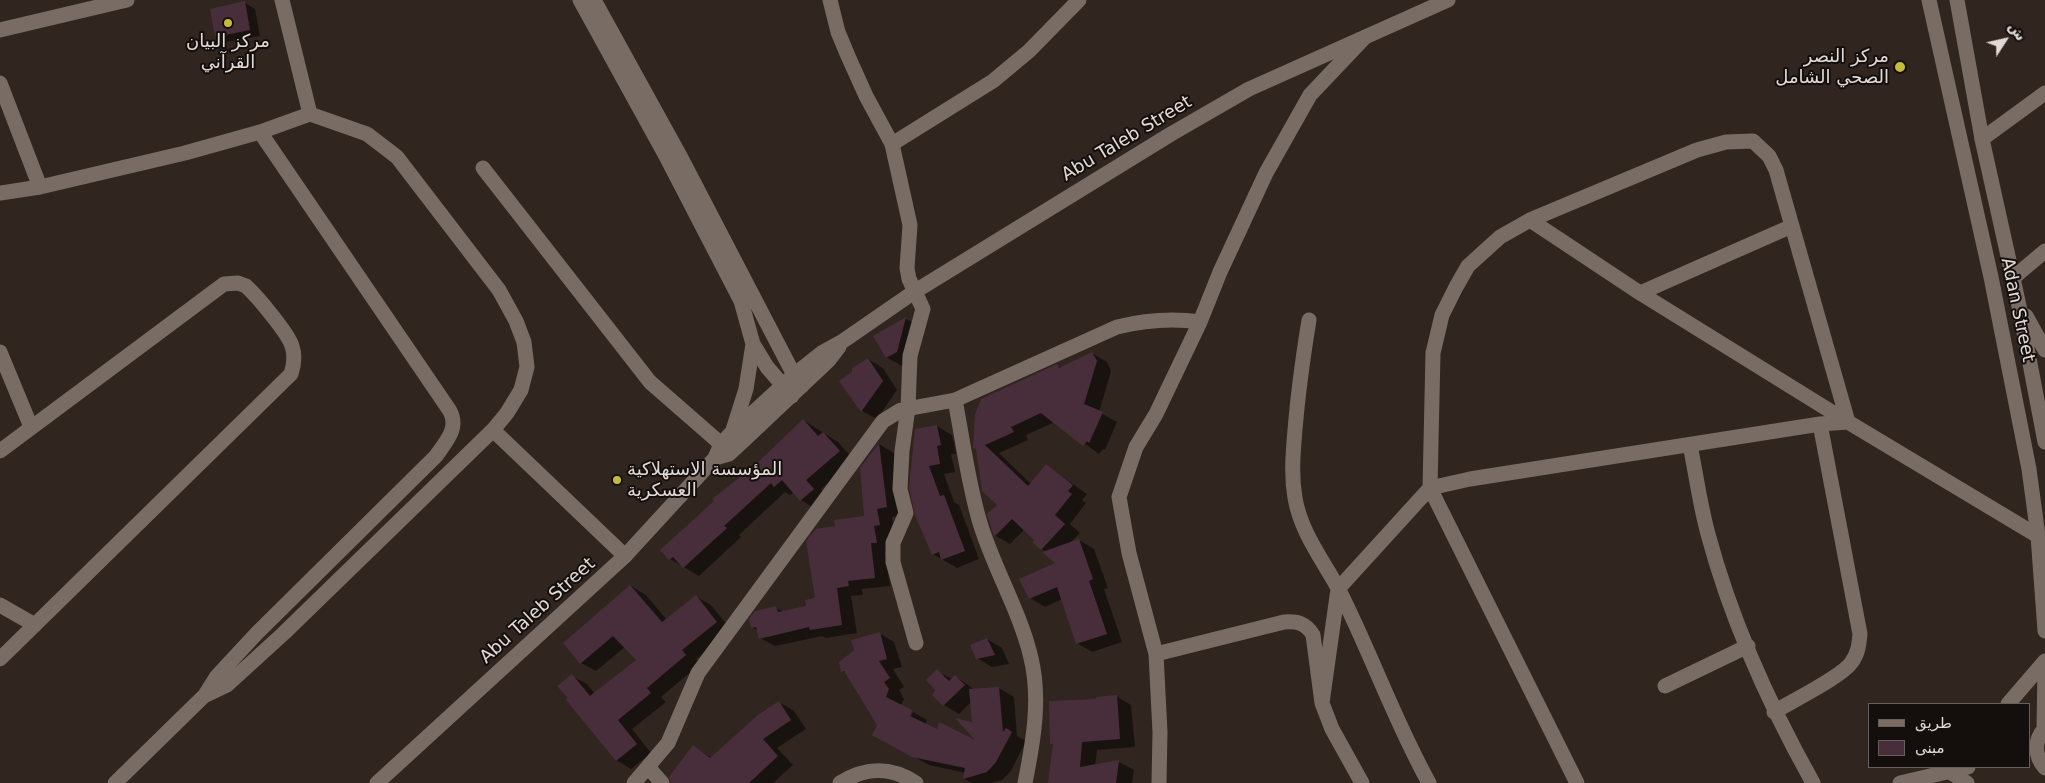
<!DOCTYPE html>
<meta charset="utf-8">
<style>
body{margin:0}
#map{position:relative;width:2045px;height:783px;overflow:hidden;background:#30251f;font-family:"DejaVu Sans",Cairo,sans-serif}
canvas{display:block}
.legend{position:absolute;left:1868px;top:703px;width:162px;height:65px;box-sizing:border-box;background:#140f0d;border:1px solid #66605d;margin:0;padding:6px 9px;list-style:none;font-size:15px;color:#e1dad6}
.legend li{display:flex;align-items:center;gap:10px;height:25px}
.legend b{width:25px;border:1px solid #66605d}
.north{position:absolute;left:1980px;top:15px;width:50px;height:50px;-webkit-text-stroke:4px #140f0d;paint-order:stroke;rotate:55deg;font-size:14px;font-weight:700;line-height:20px;text-align:center;color:#e1dad6}
.north::after{content:'';display:block;margin:auto;width:18px;height:22px;background:#e1dad6;clip-path:polygon(50% 0,100% 100%,50% 72%,0 100%)}
</style>
<div id="map">
<canvas width="2045" height="783"></canvas>
<ul class="legend">
<li><b style="height:6px;background:#786c65"></b>طريق</li>
<li><b style="height:14px;background:#482e3b"></b>مبنى</li>
</ul>
<div class="north">ش</div>
</div>
<script>
const ctx = document.querySelector('canvas').getContext('2d');
ctx.lineJoin = 'round';
function fillPath(path, color) { ctx.fillStyle = color; ctx.fill(path, 'evenodd'); }
function strokePath(path, color, width, dash) { ctx.strokeStyle = color; ctx.lineWidth = width; ctx.lineCap = dash ? 'butt' : 'round'; ctx.setLineDash(dash || []); ctx.stroke(path); }
function write(font, color, halo, rows, align = 'center') {
  ctx.font = font + ' "DejaVu Sans",Cairo,sans-serif'; ctx.lineWidth = 4; ctx.setLineDash([]); ctx.textBaseline = 'middle'; ctx.strokeStyle = halo; ctx.fillStyle = color; for (const [text, x, y, turn = 0] of rows) {
    ctx.save(); ctx.translate(x, y); ctx.rotate((+turn || 0) * Math.PI / 180); ctx.textAlign = isNaN(turn) ? turn : align; if (halo) ctx.strokeText(text, 0, 0); ctx.fillText(text, 0, 0); ctx.restore();
  }
}
const shadow = new Path2D(`
 M245,3L255,9L260,36L226,42L216,36Z
 M906,319L921,327L912,361L902,366L886,357L875,337Z
 M1092,353L1107,362L1111,371L1099,412L1117,422L1105,450L1103,449L1099,454L1055,422L1026,435L1028,440L999,453L1031,484L1046,465L1087,494L1082,500L1086,503L1070,524L1080,533L1070,543L1079,540L1094,549L1108,588L1104,589L1122,642L1092,652L1077,643L1062,599L1045,607L1030,598L1057,563L1035,543L1036,539L1025,529L1010,544L996,536L989,515L999,505L977,449L1057,366L1062,368Z
 M868,359L883,368L897,390L877,419L862,411L841,382Z
 M803,420L838,442L854,460L821,489L828,498L816,509L801,500L794,492L790,495L785,492L739,535L741,537L699,576L670,559L755,467Z
 M937,426L952,435L956,454H951L955,472L944,474L954,502L959,505L979,559L957,568L933,554L916,514Z
 M879,444L894,453L902,515L892,517L894,533L891,551L885,552L890,586L862,589L863,595L851,596L857,633L826,638L822,636L775,646L760,638L758,631L753,628L776,608L784,612L808,607L816,600L836,527L866,517L862,468Z
 M631,586L646,595L667,620L696,597L711,605L732,631L696,659L700,664L661,697L666,702L632,729L651,753L631,769L616,760L572,676L587,684L595,694L637,661L625,647L596,671L581,663Z
 M879,633L894,642L902,667L893,669L904,687L899,690L904,699L901,706L908,722L913,712L927,720L925,724L938,731L980,743L973,724L971,702L959,714L944,705L934,694L937,671L952,679L955,676L975,690L999,688L1014,697L1017,736L1026,741L1011,771L1002,780L991,783H972L964,779L966,773L929,765L889,743L848,674L842,671Z
 M987,639L1002,648L1009,664L992,667L977,658Z
 M1116,696L1131,705L1135,747L1097,750L1095,766L1119,762L1134,770L1132,783H1049L1098,700Z
 M779,702L794,711L806,729L777,748L793,765L773,783H672L693,747L712,758Z`);
const building = new Path2D(`
 M245,1L250,30L215,37L210,9Z
 M906,317L897,352L886,358L873,336Z
 M1092,352L1097,361L1084,404L1103,412L1089,443L1087,441L1083,446L1041,413L1011,427L1014,432L985,445L1028,486L1046,464L1073,485L1068,491L1072,494L1055,515L1065,524L1041,550L1033,543L1034,540L1012,519L994,537L987,514L997,505L982,491L976,449L973,448L975,414L981,399L1057,364L1059,368Z
 M868,358L883,381L861,412L839,381L852,372V368Z
 M803,419L818,436L823,432L840,451L806,480L814,489L800,501L782,480L774,487L771,483L724,526L727,528L683,568L673,557L669,560L660,550L714,501L712,499L754,466Z
 M937,425L941,445L937,446L940,464L929,466L940,496L944,495L965,551L941,560L939,552L932,555L915,515L909,488L915,429Z
 M879,443L887,507L877,509L880,525L874,526L877,543H871L875,578L848,581L849,586L837,588L842,625L810,630L809,627L759,639L756,627L751,628L749,619L755,611L776,606L778,612L806,606L805,600L815,598L806,541L816,529L835,526L834,520L864,516L860,468Z
 M1079,539L1093,579L1089,581L1107,634L1076,644L1057,587L1029,599L1019,579L1055,563L1042,552Z
 M630,585L662,622L696,595L717,622L682,650L686,655L647,688L651,693L618,720L637,744L616,761L566,700L567,697L557,686L572,674L590,696L636,660L613,636L580,664L563,643Z
 M880,632L887,659L879,661L890,678L884,682L889,689L886,697L912,710L910,716L937,729L939,722L975,740L955,718L972,722L969,689L999,687L1003,732L1006,728L1012,732L996,762L987,772L963,779L965,768L912,757L872,735L877,725L844,671L841,672L839,662L854,650L851,640Z
 M987,638L995,655L976,659L970,645Z
 M937,669L949,681L955,675L965,685L943,706L932,695L935,690L926,680Z
 M1117,695L1120,739L1082,742L1080,767L1119,760L1116,783H1048L1053,744H1050L1049,701L1096,699V697Z
 M779,701L791,720L763,739L778,756L749,783H671L669,777L693,745L710,758L758,715Z`);
const street = new Path2D(`
 M282,0L310,114
 M830,0L838,32L848,56L866,96L892,144L910,225L907,268L909,279L923,309L910,356L908,408L902,451L900,489L906,513L893,543V562L916,643
 M0,83L40,187
 M1982,139L2045,93
 M892,144L993,81L1029,51L1079,0
 M483,168L650,382L721,444
 M0,193L40,187L185,153L260,132L310,114L367,134L397,157L499,290L516,321L524,342L527,367L521,390L507,413L493,430L284,633L227,685L204,696L115,783
 M1530,220L1640,293L1848,422
 M2013,278L2045,251
 M1640,293L1792,226
 M1309,320C1303,357 1298,393 1295,430C1293,453 1291,475 1295,498C1301,533 1323,560 1339,590C1371,653 1394,720 1429,783
 M0,352L31,427
 M955,400C963,441 968,483 980,523C994,569 1020,611 1031,658C1041,699 1033,743 1025,783
 M493,430L625,556
 M1690,445C1696,474 1700,505 1708,534C1731,620 1770,706 1813,783
 M0,451L224,284L238,283L246,286C257,296 288,333 292,346C295,355 294,365 291,374L0,659
 M0,605L35,625
 M1156,654L1284,622C1297,621 1306,623 1313,635L1322,703L1332,729L1362,783
 M1665,686L1748,646
 M205,695L217,676L257,633L436,456C446,441 459,429 450,411L260,132
 M1322,703L1338,589L1430,488L1470,479L1820,424L1848,422L2038,536
 M1774,712C1792,701 1841,677 1851,663C1858,654 1859,645 1860,634L1820,424
 M648,767L662,783
 M634,783L668,743L698,673L883,421L901,410L955,400L1117,327C1146,320 1171,318 1200,322
 M840,783C866,767 890,766 916,783
 M1159,783L1160,732L1156,654L1129,553L1119,497L1136,447L1156,414L1200,322L1220,272L1266,173L1310,95L1365,37
 M1577,783L1430,488L1433,353L1442,315L1456,287L1468,266L1500,237L1530,220L1697,150L1726,142L1753,141L1769,156L1776,170L1848,422
 M1900,783L1968,767`);
const secondary = new Path2D(`
 M580,0L668,160L741,301L753,344L767,367L792,396
 M594,0L679,154L794,375L802,386
 M1929,0L1991,277L2029,469L2038,536L2045,631
 M1957,0L1982,139L2018,301L2045,442
 M0,30L127,0
 M2026,316L2045,350
 M733,430L746,389L753,344
 M715,458L729,454L742,442L829,360L839,347
 M2008,704L2045,661
 M2044,728L2045,667
 M2045,728C2034,740 2034,755 2045,768
 M1950,772L1967,783
 M377,783L625,556L715,458L721,444L732,432L794,375L823,352L843,341L914,292L1171,134L1249,89L1448,0`);
const markers = [
 [228,23,5,"#c6bc3c"],
 [1900,67,6,"#c6bc3c"],
 [617,480,5,"#c6bc3c"]
];
const poiNames = [
 ["مركز البيان",228,42],
 ["القرآني",228,63],
 ["مركز النصر",1889,57,"right"],
 ["الصحي الشامل",1889,78,"right"],
 ["المؤسسة الاستهلاكية",627,470,"left"],
 ["العسكرية",627,491,"left"]
];
const streetNames = [
 ["Abu Taleb Street",1127,139,-31],
 ["Adan Street",2017,310,78],
 ["Abu Taleb Street",538,611,-42]
];
fillPath(shadow, '#0007');
fillPath(building, '#482e3b');
strokePath(street, '#786c65', 15);
strokePath(secondary, '#786c65', 15);
for (const [x, y, r, color] of markers) { const dot = new Path2D(); dot.arc(x, y, r, 0, 2 * Math.PI); ctx.fillStyle = color; ctx.fill(dot); strokePath(dot, '#140f0d', 2); }
write('18px', '#e1dad6', '#140f0d', poiNames);
write('18px', '#e1dad6', '#140f0d', streetNames);
</script>
